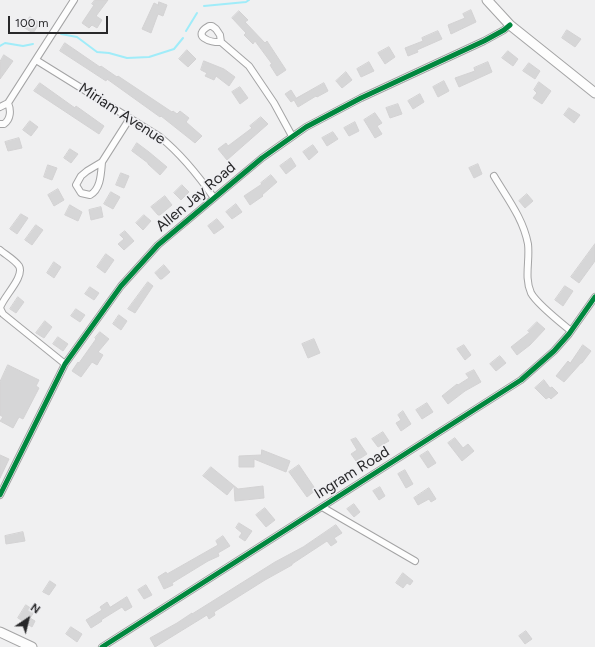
<!DOCTYPE html>
<style>
body{margin:0}
#map{position:relative;width:595px;height:647px;overflow:hidden;background:#f0f0f1;font-family:Figtree,sans-serif}
canvas{display:block}
.north{position:absolute;left:8px;top:599px;width:40px;height:40px;-webkit-text-stroke:3px #efeff2;paint-order:stroke;rotate:35deg;font-size:11px;font-weight:700;line-height:16px;text-align:center;color:#28282a}
.north::after{content:'';display:block;margin:auto;width:14px;height:18px;background:#28282a;clip-path:polygon(50% 0,100% 100%,50% 72%,0 100%)}
.scale{position:absolute;left:8px;top:16px;width:100px;height:18px;box-sizing:border-box;border:2px solid #28282a;border-top:0;padding-left:5px;font-size:12px;line-height:14px;white-space:nowrap;color:#28282a;-webkit-text-stroke:3px #efeff2;paint-order:stroke}
</style>
<div id="map">
<canvas width="595" height="647"></canvas>
<div class="north">N</div>
<div class="scale">100 m</div>
</div>
<script>
const ctx = document.querySelector('canvas').getContext('2d');
ctx.lineJoin = 'round';
function strokePath(path, color, width, dash) { ctx.strokeStyle = color; ctx.lineWidth = width; ctx.lineCap = dash ? 'butt' : 'round'; ctx.setLineDash(dash || []); ctx.stroke(path); }
function fillPath(path, color) { ctx.fillStyle = color; ctx.fill(path, 'evenodd'); }
function write(font, color, halo, rows, align = 'center') {
  ctx.font = font + ' Figtree,sans-serif'; ctx.lineWidth = 3.5; ctx.setLineDash([]); ctx.textBaseline = 'middle'; ctx.strokeStyle = halo; ctx.fillStyle = color; for (const [text, x, y, turn = 0] of rows) {
    ctx.save(); ctx.translate(x, y); ctx.rotate((+turn || 0) * Math.PI / 180); ctx.textAlign = isNaN(turn) ? turn : align; if (halo) ctx.strokeText(text, 0, 0); ctx.fillText(text, 0, 0); ctx.restore();
  }
}
const stream = new Path2D(`
 M204,6L246,2L249,0
 M186,31L197,13
 M61,34L77,37L97,52L109,53L127,58L149,57L174,49L183,38
 M0,46L5,43L23,46L33,44`);
const building = new Path2D(`
 M95,0H108L96,16L102,20L97,28L92,25L89,28L82,23L94,5L92,4Z
 M159,2L167,5L163,16L158,14L151,33L142,29L154,3L158,5Z
 M471,10L476,22L451,34L448,25L465,18L463,14Z
 M239,11L248,20L245,22L265,43L267,41L286,70L277,76L270,65L272,64L255,41L253,44L244,35L246,33L232,18Z
 M30,17L40,23L33,33L23,27Z
 M567,30L581,39L575,47L562,38Z
 M438,31L442,39L417,50L418,52L408,56L405,48L423,41L422,38Z
 M65,43L100,67L101,66L117,77L118,76L172,112L173,111L177,114L180,111L189,118L186,122L202,136L195,143L161,116L160,117L107,79L106,81L60,51Z
 M389,47L395,57L385,64L378,53Z
 M187,50L196,59L188,67L179,59Z
 M508,51L518,59L513,66L502,58Z
 M4,55L13,61L0,79V62Z
 M204,61L224,69L235,77L229,86L216,76L214,80L205,76L207,73L201,70Z
 M369,62L374,71L361,77L357,69Z
 M488,62L492,72L459,87L455,78L475,71L474,68Z
 M529,63L540,71L535,79L523,71Z
 M346,72L352,80L342,88L336,81Z
 M444,81L449,91L438,97L433,87Z
 M539,82L551,91L542,104L533,98L537,93L534,90Z
 M40,83L75,108L76,106L104,126L99,134L34,91Z
 M324,83L328,91L317,97L316,96L298,107L294,100L291,102L285,94L291,90L296,98Z
 M240,87L248,98L240,104L232,92Z
 M420,94L424,102L413,109L408,101Z
 M398,104L402,114L390,118L386,108Z
 M569,108L580,115L574,123L564,115Z
 M375,113L382,123L377,126L382,134L375,138L364,120Z
 M261,117L268,124L227,160L218,149L226,143L228,146L252,128L250,126Z
 M30,121L38,127L31,136L23,130Z
 M355,122L359,131L349,136L344,128Z
 M333,132L338,139L327,146L322,138Z
 M19,138L22,148L8,151L5,142Z
 M137,143L149,152L167,167L160,175L148,164V163L132,151Z
 M313,145L318,152L309,160L303,152Z
 M70,149L78,154L71,163L64,158Z
 M291,158L296,166L286,174L280,166Z
 M478,164L482,174L474,178L469,168Z
 M48,165L57,168L52,180L44,177Z
 M121,173L129,176L124,188L116,185Z
 M271,175L277,182L262,195L263,196L250,205L244,196L262,184L261,183Z
 M182,185L189,192L181,200L174,193Z
 M58,189L64,200L54,206L48,195Z
 M111,192L120,197L113,209L104,204Z
 M527,194L533,201L525,208L519,201Z
 M165,196L172,205L160,215H158L151,207Z
 M236,204L242,212L232,219L226,212Z
 M70,205L82,212L78,221L65,215Z
 M101,207L103,217L91,220L89,210Z
 M21,214L28,218L17,234L10,229Z
 M144,215L151,221L143,230L136,223Z
 M217,219L224,227L214,234L208,226Z
 M36,225L43,230L32,245L25,240Z
 M125,231L134,241L124,250L118,244L124,239L120,235Z
 M595,244V261L579,283L571,277Z
 M106,254L114,260L105,273L97,267Z
 M54,262L61,267L54,278L47,273Z
 M164,265L170,272L162,279H160L155,273Z
 M148,282L153,286L135,313L128,309Z
 M565,286L573,291L563,306L555,300Z
 M90,287L99,293L94,300L85,294Z
 M18,297L24,302L16,313L10,309Z
 M76,309L85,315L80,322L71,316Z
 M119,315L127,321L121,330L113,324Z
 M45,321L52,327L44,338L36,333Z
 M537,322L545,329L530,345L517,355L511,347L530,332L528,331Z
 M100,332L109,339L98,352L103,355L97,365L92,362L81,377L72,371L78,362L79,363L96,339L95,338Z
 M58,337L68,344L63,351L53,344Z
 M314,339L320,353L308,358L302,344Z
 M464,345L471,355L465,360L457,349Z
 M583,345L591,351L582,363H581L564,382L556,376L568,361L570,363Z
 M500,356L506,363L496,371L490,364Z
 M8,365L39,380L36,386L39,388L23,419L19,417L13,428L0,421L3,417L0,415V382Z
 M474,370L481,382L465,391L448,404L442,396L457,384L458,385L469,378L466,374Z
 M544,380L550,388L552,387L558,393L551,399L549,397L546,399L535,388Z
 M427,403L433,412L422,419L416,410Z
 M403,411L411,424L401,431L396,423L401,420L398,415Z
 M383,432L389,441L378,447L372,439Z
 M356,438L367,454L356,461L351,454L357,450L351,440Z
 M455,438L463,448L468,444L474,451L462,461L448,443Z
 M262,450L290,461L286,472L254,459V467H239V456L261,455Z
 M428,451L436,463L428,468L420,456Z
 M0,455L9,459L0,478Z
 M299,465L316,490L307,497L289,472Z
 M211,467L238,489L263,486L264,498L235,501L234,486L227,495L203,476Z
 M405,470L413,484L406,488L398,474Z
 M380,487L385,496L379,500L373,491Z
 M429,488L436,499L431,502L429,499L418,505L414,498Z
 M354,504L360,512L354,517L347,509Z
 M265,508L275,520L266,527L256,515Z
 M239,523L252,531L245,541L239,537L242,533L236,528Z
 M336,525L342,533L334,538L337,542L331,546L327,541L292,564V565L265,580L230,602L214,612L215,615L209,619L207,615L155,647L150,638L177,623L192,613V614L208,604L275,562L303,547Z
 M23,532L25,541L6,544L5,536Z
 M223,536L230,546L218,553L219,556L208,561L172,583L173,585L164,589L158,577L166,572L167,574L218,545L216,541Z
 M403,573L413,581L410,585L407,583L403,588L396,583Z
 M50,581L56,585L49,595L43,592Z
 M146,585L152,595L144,599L138,590Z
 M127,597L132,607L125,611L122,607L101,620L102,621L91,628L86,620L102,610L100,607L107,602L110,607Z
 M26,605L35,611L30,618L35,621L32,627L18,618Z
 M71,627L82,634L77,642L66,634Z
 M526,631L532,639L525,644L519,636Z`);
const street = new Path2D(`
 M221,42C210,43 191,36 209,26H212L216,29L220,35L221,42L249,66L274,103L292,136
 M36,60L160,137C181,154 198,175 214,198
 M0,107L8,103L74,0
 M0,124H4C11,119 11,110 8,103
 M102,162C101,173 101,189 90,195L81,193L76,185L81,176L87,171L102,162L130,118
 M494,176C507,198 523,218 528,244C530,261 524,277 531,293C537,304 560,322 571,331
 M0,250C6,255 15,260 19,266C25,277 3,297 0,308L3,314L65,364
 M0,495L65,364L121,286L158,245L262,158L306,127L361,98L484,41L504,30L510,25
 M322,507L415,561
 M102,647L521,380L554,351L569,334L595,297`);
const secondary = new Path2D(`
 M487,0L510,25L595,93
 M0,632L32,647`);
const cycleway = new Path2D(`
 M0,495L65,364L121,286L158,245L262,158L306,127L361,98L484,41L504,30L510,25
 M102,647L521,380L554,351L569,334L595,297`);
const streetNames = [
 ["Miriam Avenue",122,114,33],
 ["Allen Jay Road",196,197,-40],
 ["Ingram Road",352,473,-32]
];
strokePath(stream, '#a0ecf9', 2);
fillPath(building, '#d6d6d7');
strokePath(building, '#d3d2d3', 1);
strokePath(street, '#a4a4a5', 8);
strokePath(secondary, '#a4a4a5', 11);
strokePath(street, '#fdfdfd', 6);
strokePath(secondary, '#fdfdfd', 9);
strokePath(cycleway, '#00873e', 5);
write('15px', '#28282a', '#efeff2', streetNames);
</script>
